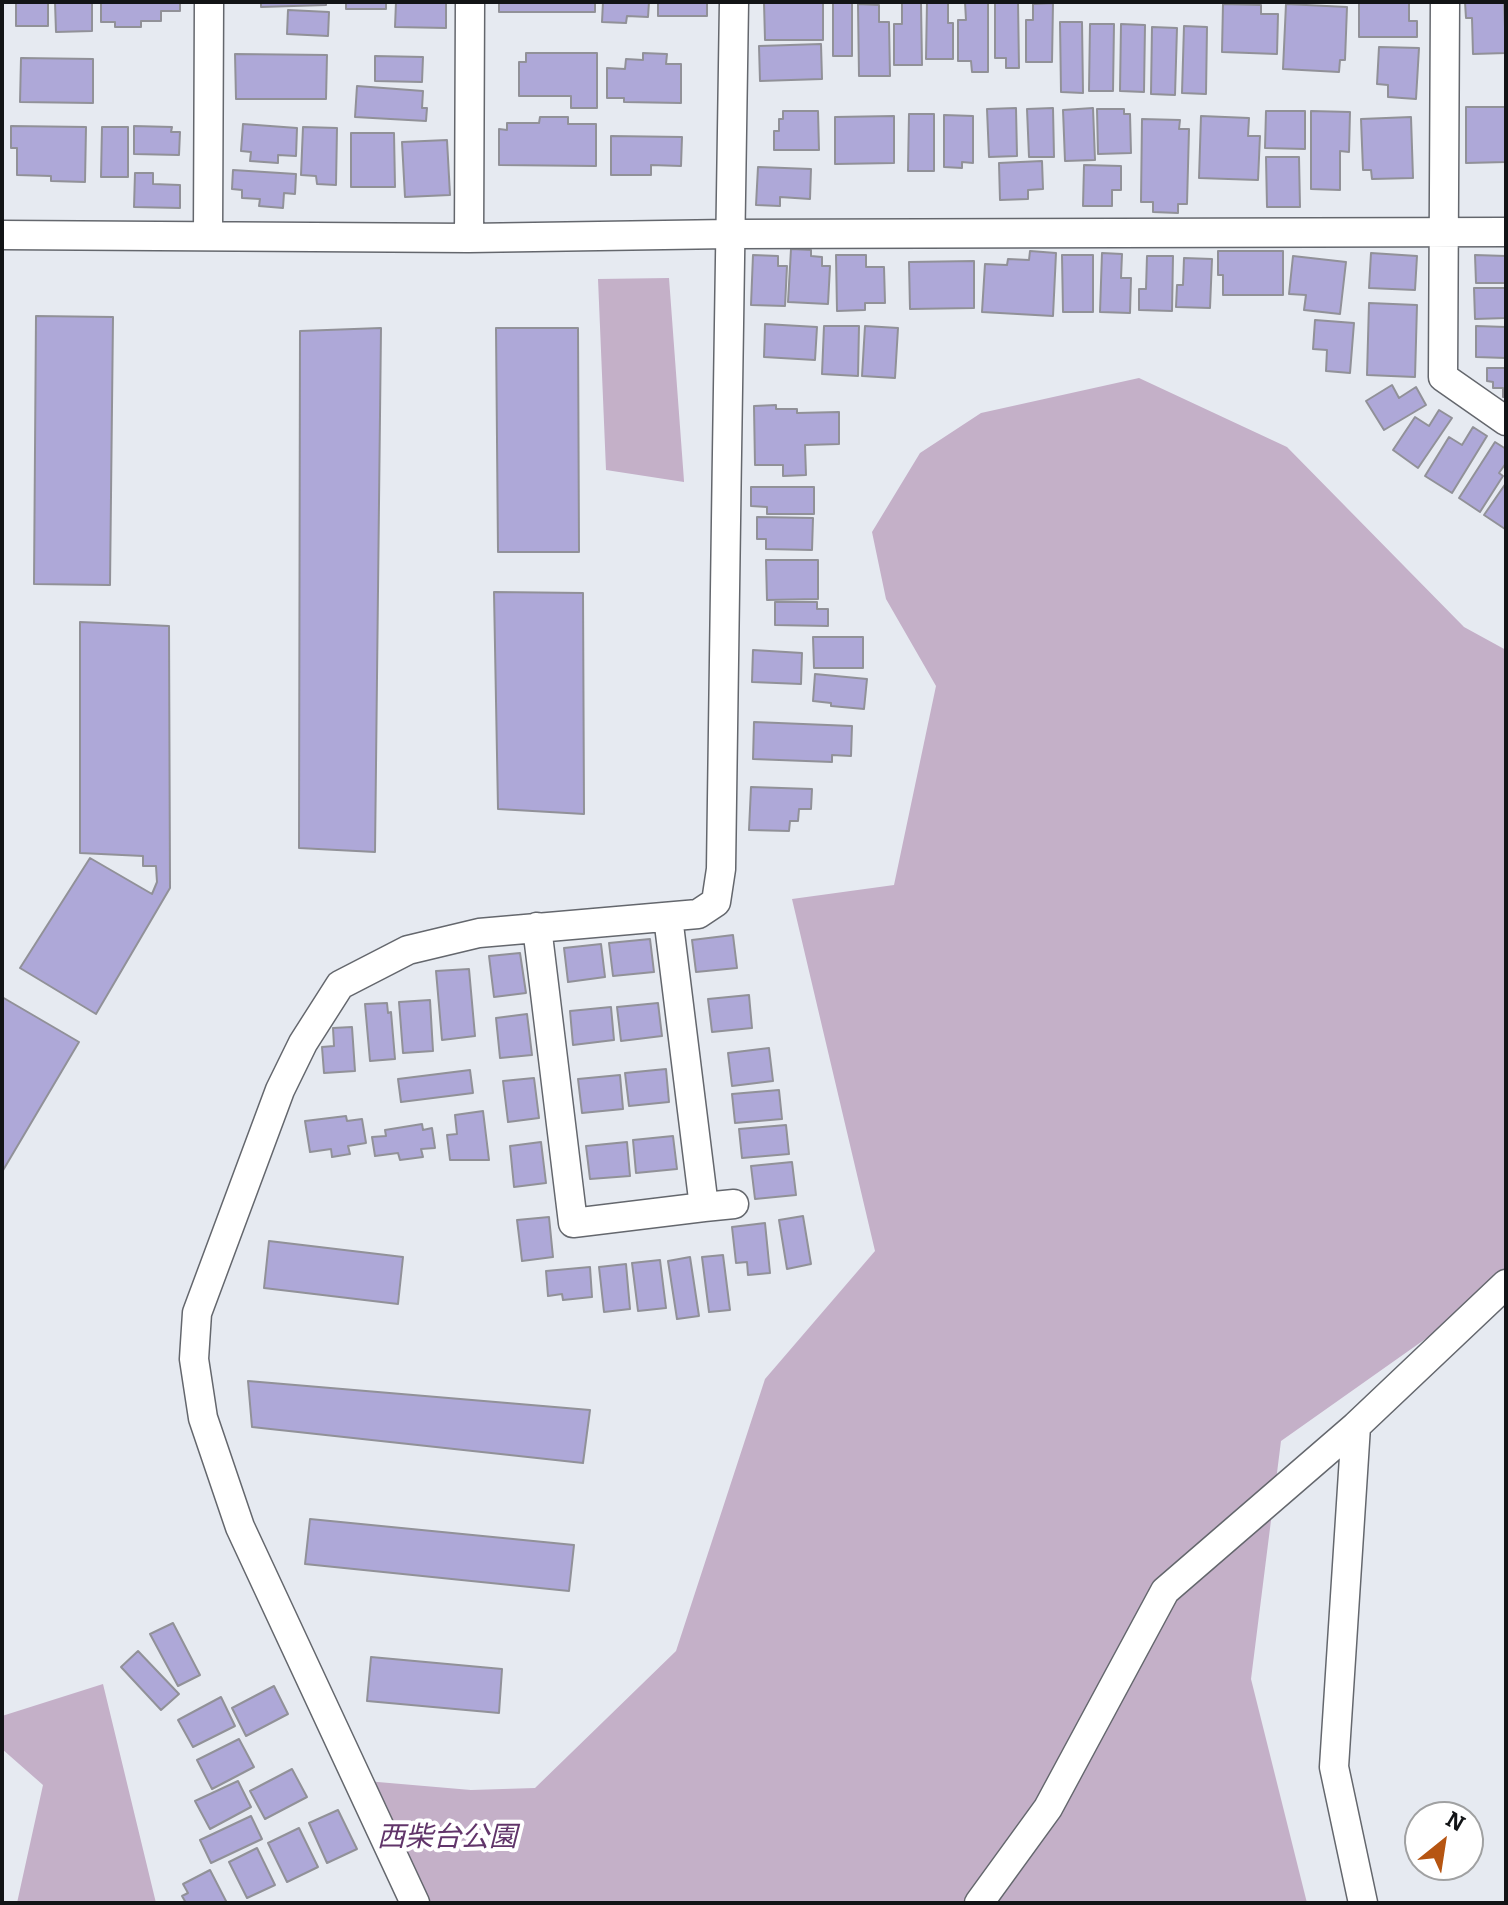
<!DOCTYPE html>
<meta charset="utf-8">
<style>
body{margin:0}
#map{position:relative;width:1508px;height:1905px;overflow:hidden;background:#e6eaf1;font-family:Bitter,serif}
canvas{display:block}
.frame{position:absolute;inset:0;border:4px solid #121416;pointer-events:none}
.north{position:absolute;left:1404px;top:1801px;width:80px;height:80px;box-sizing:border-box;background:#fff;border:2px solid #a0a1a2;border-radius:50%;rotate:30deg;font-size:22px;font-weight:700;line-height:32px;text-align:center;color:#121416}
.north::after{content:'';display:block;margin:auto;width:28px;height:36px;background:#b65512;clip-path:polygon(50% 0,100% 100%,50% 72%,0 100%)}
</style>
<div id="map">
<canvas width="1508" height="1905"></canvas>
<div class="frame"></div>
<div class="north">N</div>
</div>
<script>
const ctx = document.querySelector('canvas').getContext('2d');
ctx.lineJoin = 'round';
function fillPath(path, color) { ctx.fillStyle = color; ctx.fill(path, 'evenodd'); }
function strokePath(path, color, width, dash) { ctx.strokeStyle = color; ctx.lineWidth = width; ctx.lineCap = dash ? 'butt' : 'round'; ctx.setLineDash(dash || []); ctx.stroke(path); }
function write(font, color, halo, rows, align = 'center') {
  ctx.font = font + ' Bitter,"Noto Sans JP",serif'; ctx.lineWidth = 8; ctx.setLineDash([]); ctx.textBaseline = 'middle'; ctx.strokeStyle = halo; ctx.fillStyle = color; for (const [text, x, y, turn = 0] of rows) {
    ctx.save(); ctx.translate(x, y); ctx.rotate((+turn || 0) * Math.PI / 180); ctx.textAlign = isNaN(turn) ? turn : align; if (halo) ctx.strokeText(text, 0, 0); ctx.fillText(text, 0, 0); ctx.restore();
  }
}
const green = new Path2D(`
 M669,278L684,481V482L606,470L598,279Z
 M1139,378L1287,447L1464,627L1506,650V1282L1281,1441L1251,1679L1307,1903H420L366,1781L471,1790L535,1788L676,1651L765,1379L875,1251L792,899L894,885L936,686L886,599L872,532L920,453L981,413Z
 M103,1684L156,1903H17L43,1785L2,1749V1716Z`);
const building = new Path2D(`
 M16,2H48V26H16Z
 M55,2H92V31L56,32Z
 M101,2H180V11H161V21H141V27H115V22H101Z
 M261,2H326V5L261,7Z
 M346,2H386V9H346Z
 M396,2H446V28L395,27Z
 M499,2H595V12H499Z
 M603,2H649L648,17L627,16L626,23L602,22Z
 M658,2H707V16H658Z
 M764,2H823V40H765Z
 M927,2H948V23H953V59H926Z
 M965,2H988V72H972L971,61H958V20H966Z
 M995,2H1018L1019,68H1006V58H995Z
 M1359,2H1409V21H1417V37H1359Z
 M1465,2H1504L1506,53L1473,54L1472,18H1466Z
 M833,3H852V56H833Z
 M902,3H921L922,65H894V24H902Z
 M1053,3L1052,62H1026V20H1033V4Z
 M858,4L879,5V22H889L890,76H859Z
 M1223,4L1261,5V14H1278L1277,54L1222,52Z
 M1286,4L1347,7L1345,60H1340L1339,72L1283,69Z
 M288,10L329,12L328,36L287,34Z
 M1060,22H1082L1083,93L1061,92Z
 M1090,24H1114L1113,91H1089Z
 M1121,24L1145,25L1144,92L1120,91Z
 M1184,26L1207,27L1206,94L1182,93Z
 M1152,27L1177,28L1175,95L1151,94Z
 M821,44L822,79L760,81L759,46Z
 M1379,47L1419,48L1416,99L1388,97V85L1377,84Z
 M526,53H597V108H571V96H519V62H526Z
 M643,53L667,54L666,64H681V103L624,102V98H607V68L625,69L626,59L643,60Z
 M235,54L327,55L326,99H236Z
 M375,56L423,57L422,82L375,81Z
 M21,58L93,59V103L20,102Z
 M357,86L423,91L422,108H427L426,121L355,117Z
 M1466,107H1506V162L1466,163Z
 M1016,108L1017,156L989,157L987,109Z
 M1053,108L1054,157H1029L1027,109Z
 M1093,108L1095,160L1065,161L1063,110Z
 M1097,109H1124V114H1130L1131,153L1098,154Z
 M783,111H818L819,150H774V131H779V119H783Z
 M1266,111H1305V149L1265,148Z
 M1311,111L1350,112L1349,152L1340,151V190L1311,189Z
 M909,114H934V171H908Z
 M944,115L973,116V163L962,162V168L944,167Z
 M894,116V163L835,164V117Z
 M1201,116L1249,118L1248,136H1260L1258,180L1199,178Z
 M540,117H568V124H596V166L499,165V129L507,130V123H539Z
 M1411,117L1413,178L1372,179L1371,170H1363L1361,119Z
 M1142,119L1180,120L1179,129H1189L1187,204H1178V213L1153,212V202H1141Z
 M243,124L297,128L296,156L278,155V163L250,161L251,152L241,151Z
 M11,126L86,127L85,182L51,181V176L17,175V148H11Z
 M134,126L172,127L171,132H180L179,155L134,154Z
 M102,127H128V177H101Z
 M303,127L337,128L336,185L317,184L316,176L301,175Z
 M351,133H394L395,187H351Z
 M611,136L682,137L681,166L651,165V175H611Z
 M447,140L450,195L405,197L402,142Z
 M1266,157H1299L1300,207H1267Z
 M1042,161L1043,189L1028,190V199L1000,200L999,163Z
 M1084,165L1121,166V190H1112V206H1083Z
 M758,167L811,169L810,199L780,197V206L756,205Z
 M233,170L296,174L295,194L284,193L283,208L259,206L260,199L242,198V190L232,189Z
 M135,173H153V184L180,185V208L134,207Z
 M791,249L811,250V256L822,257V266H830L828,304L788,302Z
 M1030,251L1056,253L1053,316L982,312L985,264L1007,265L1008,259L1029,260Z
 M1218,251H1283V295H1223V275H1218Z
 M1102,253L1122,254L1121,278H1131L1130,313L1100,312Z
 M1371,253L1417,256L1415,290L1369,288Z
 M753,255L778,256V266H787L785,306L751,305Z
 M836,255H866V267H884L885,303H865V310L837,311Z
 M1062,255H1093V312H1063Z
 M1475,255L1506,256V283H1476Z
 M1147,256H1173L1172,311L1139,310V289H1146Z
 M1293,256L1346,262L1340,314L1304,310L1306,295L1289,294Z
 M1184,258L1212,259L1210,308L1176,307L1177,285H1183Z
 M974,261V308L910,309L909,262Z
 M1474,288H1506V318L1475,319Z
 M1369,303L1417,305L1415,377L1367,375Z
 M36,316L113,317L110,585L34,584Z
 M1315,320L1354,323L1350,373L1326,371L1327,350L1313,349Z
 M765,324L817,327L815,360L764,357Z
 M824,326H859L858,376L822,374Z
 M865,326L898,328L895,378L862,376Z
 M1476,326L1506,327V358L1476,357Z
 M381,328L375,852L299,848L300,331Z
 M496,328H578L579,552H498Z
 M1487,368H1506V397H1503V388H1493V382L1487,381Z
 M1392,385L1399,398L1416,387L1426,405L1384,430L1366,401Z
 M776,405V409H797V413L839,412V444L805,445L806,475L783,476V465H755L754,406Z
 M1439,410L1452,418L1418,468L1393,450L1415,417L1429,426Z
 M1473,427L1487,436L1452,493L1425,476L1449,437L1462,445Z
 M1495,442L1506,449V463L1499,473L1503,476L1480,512L1459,498Z
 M1506,483V527L1505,529L1484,515Z
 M751,487H814V514H767V507L751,506Z
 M757,517L813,518L812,550L766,549V539H757Z
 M766,560H818V599L767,600Z
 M494,592L583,593L584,814L498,809Z
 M775,602H817V609H828V626L775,625Z
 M80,622L169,626L170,888L96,1014L20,968L90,858L152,894L157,882L156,866H143V856L80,853Z
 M813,637H863V668H814Z
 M753,650L802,653L801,684L752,682Z
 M815,674L867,679L864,709L831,706V703L813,701Z
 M754,722L852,726L851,756L832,755V762L753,759Z
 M751,787L812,789L811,809H799L798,821H790L789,831L749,830Z
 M733,935L737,968L696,972L692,940Z
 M650,939L654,972L613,976L609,943Z
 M601,944L605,977L568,982L564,948Z
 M520,953L526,993L494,997L489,956Z
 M469,969L475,1036L442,1040L436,971Z
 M749,995L752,1028L712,1032L708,999Z
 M2,997L79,1042L2,1172Z
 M430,1000L433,1051L403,1053L399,1002Z
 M387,1003L388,1013L391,1012L395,1059L370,1061L365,1004Z
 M658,1003L662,1036L621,1041L617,1007Z
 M611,1007L614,1040L573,1045L570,1011Z
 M527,1014L532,1055L500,1058L496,1018Z
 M352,1027L355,1071L324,1073L322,1047L334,1046L333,1028Z
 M769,1048L773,1081L732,1086L728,1053Z
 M666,1069L669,1102L629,1106L625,1073Z
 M470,1070L473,1093L401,1102L398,1079Z
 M620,1075L623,1109L582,1113L578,1079Z
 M534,1078L539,1118L508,1122L503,1081Z
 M779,1090L782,1119L735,1123L732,1094Z
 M483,1111L489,1160H450L447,1135L457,1134L455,1115Z
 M346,1116L347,1121L362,1119L366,1143L348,1146L350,1154L332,1157L331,1149L310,1152L305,1121Z
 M422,1124L423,1130L432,1128L435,1148L421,1149L423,1157L400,1160L398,1153L375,1156L372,1137L386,1136L385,1130Z
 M786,1125L789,1154L742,1158L739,1129Z
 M673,1136L677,1169L636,1173L633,1140Z
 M541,1142L546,1183L514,1187L510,1146Z
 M627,1142L630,1176L590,1179L586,1146Z
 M792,1162L796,1195L755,1199L751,1166Z
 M803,1216L811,1264L787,1269L779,1220Z
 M549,1217L553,1257L522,1261L517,1220Z
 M765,1223L770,1273L748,1275L747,1262L736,1263L732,1227Z
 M269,1241L403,1257L398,1304L264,1288Z
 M723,1255L730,1310L709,1312L702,1257Z
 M690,1257L699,1316L677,1319L668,1261Z
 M660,1260L666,1308L638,1311L632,1263Z
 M626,1264L630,1309L604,1312L599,1267Z
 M590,1267L592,1297L563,1300L562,1294L548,1296L546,1271Z
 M248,1381L590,1410L583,1463L252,1427Z
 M310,1519L574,1545L569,1591L305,1564Z
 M173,1623L200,1675L178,1686L150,1634Z
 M138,1651L179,1694L161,1710L121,1667Z
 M371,1657L502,1669L499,1713L367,1701Z
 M274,1686L288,1714L246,1736L232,1708Z
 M221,1697L235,1726L193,1747L178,1720Z
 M239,1739L254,1767L212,1789L197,1760Z
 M292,1769L307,1797L265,1819L250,1791Z
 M238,1781L251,1807L210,1829L195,1801Z
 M338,1810L357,1849L327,1863L309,1823Z
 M251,1816L262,1839L211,1863L200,1840Z
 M299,1828L318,1867L287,1882L268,1843Z
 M257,1848L275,1885L247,1898L229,1862Z
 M210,1870L227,1903H186L182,1896L188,1893L183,1884Z`);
const street = new Path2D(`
 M1445,2L1443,377L1506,421
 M208,234L209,2
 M2,235L469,238L729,234L1506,232
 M469,238L470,2
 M537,927L573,1223L704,1207L668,917
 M704,1207L734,1204
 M1356,1426L1334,1767L1363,1903
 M415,1903L240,1527L203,1418L194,1359L197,1313L280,1090L303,1043L340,985L408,950L479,933L698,914L716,902L721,869C727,580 727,291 734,2
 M979,1903L1048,1808L1165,1591L1356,1426L1506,1284`);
const parkNames = [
 ["西柴台公園",447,1838]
];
fillPath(green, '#c4b0c8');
fillPath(building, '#aea8d8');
strokePath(building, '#919198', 2);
strokePath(street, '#64676d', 31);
strokePath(street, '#fff', 28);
write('italic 28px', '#61356a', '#fff', parkNames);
</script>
